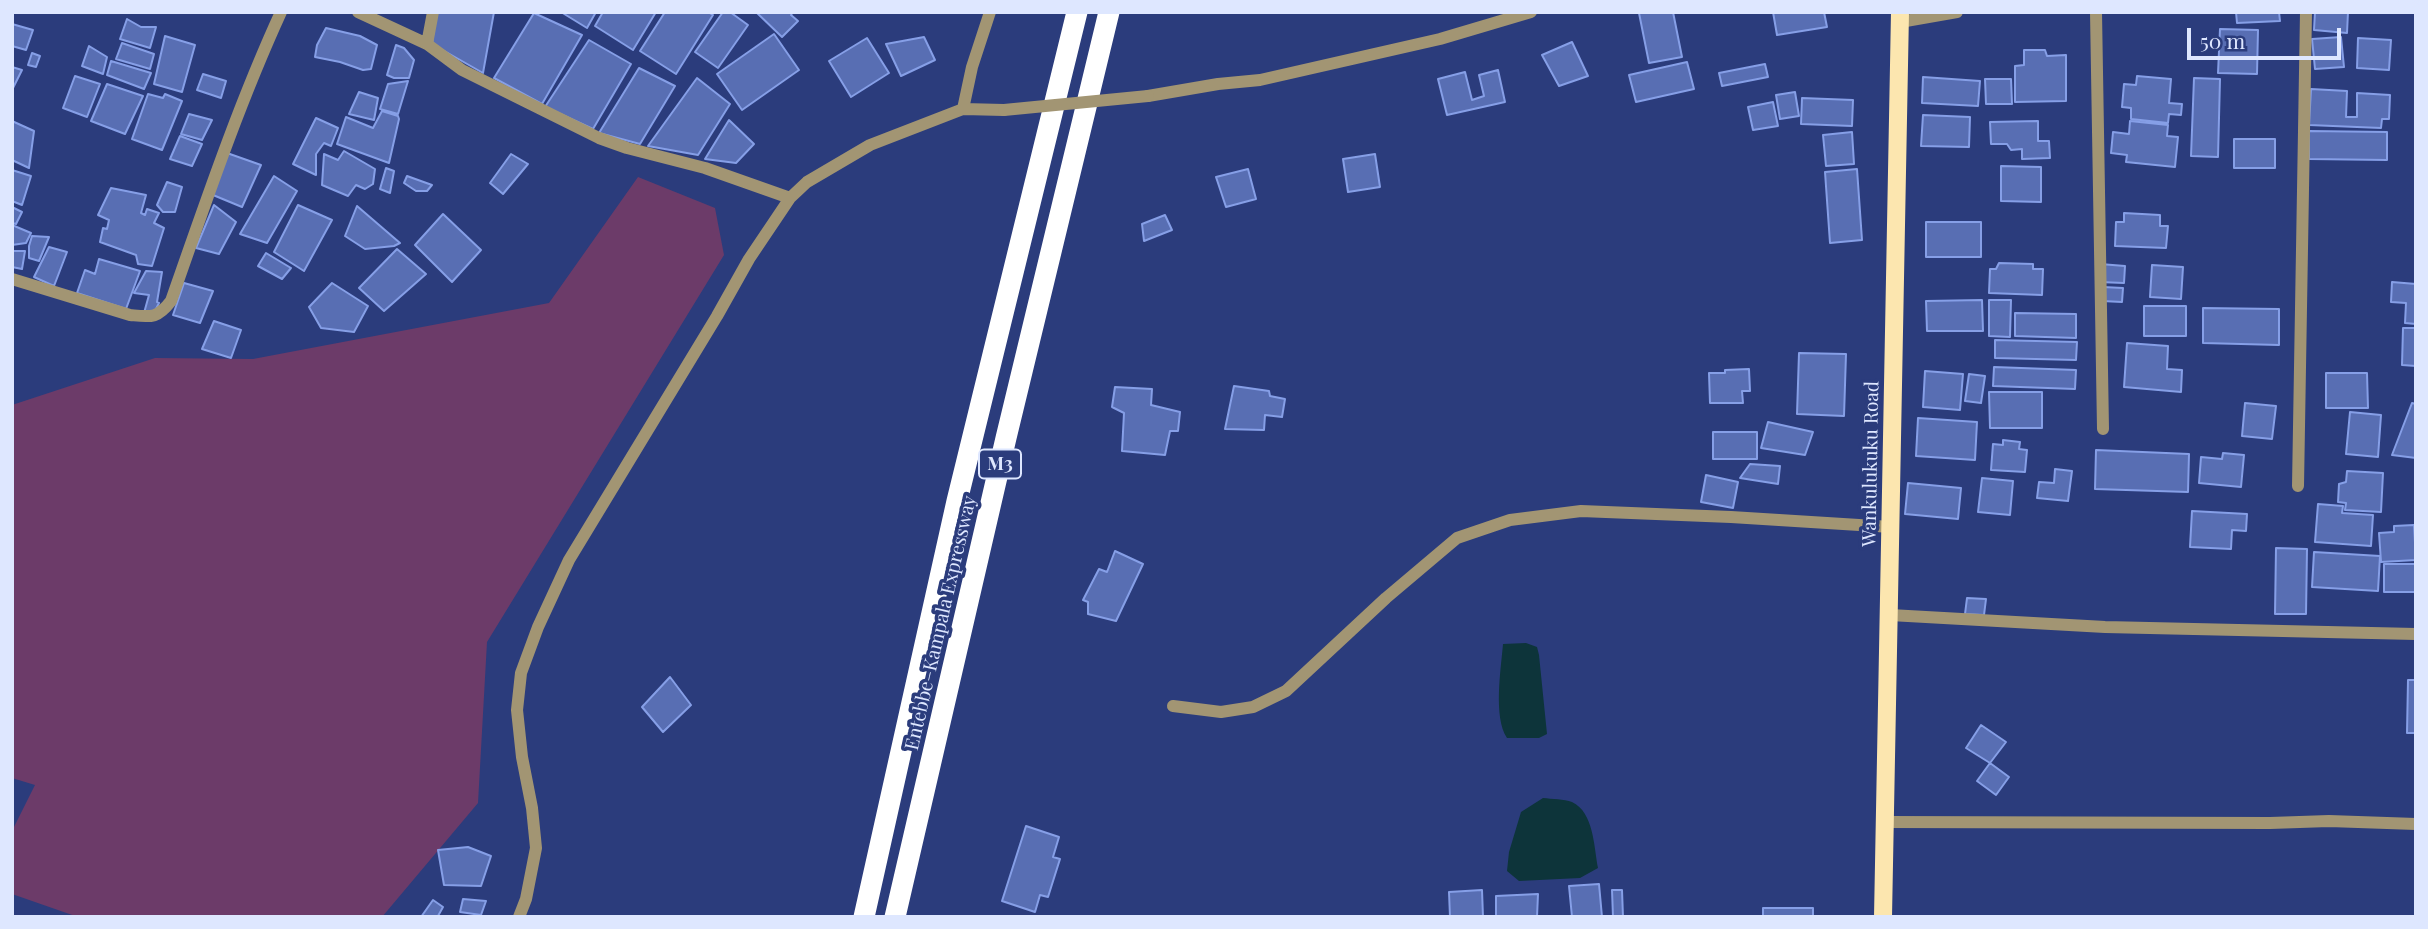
<!DOCTYPE html>
<meta charset="utf-8">
<style>
body{margin:0}
#map{position:relative;width:2428px;height:929px;overflow:hidden;background:#2b3c7c;font-family:"Playfair Display",serif}
canvas{display:block}
.frame{position:absolute;inset:0;border:14px solid #dee7ff;pointer-events:none}
.scale{position:absolute;left:2187px;top:28px;width:154px;height:32px;box-sizing:border-box;border:4px solid #dee7ff;border-top:0;padding-left:9px;font-size:21px;line-height:24px;white-space:nowrap;color:#dee7ff;-webkit-text-stroke:5px #2b3c7c;paint-order:stroke}
</style>
<div id="map">
<canvas width="2428" height="929"></canvas>
<div class="frame"></div>
<div class="scale">50 m</div>
</div>
<script>
const ctx = document.querySelector('canvas').getContext('2d');
ctx.lineJoin = 'round';
function fillPath(path, color) { ctx.fillStyle = color; ctx.fill(path, 'evenodd'); }
function strokePath(path, color, width, dash) { ctx.strokeStyle = color; ctx.lineWidth = width; ctx.lineCap = dash ? 'butt' : 'round'; ctx.setLineDash(dash || []); ctx.stroke(path); }
function write(font, color, halo, rows, align = 'center') {
  ctx.font = font + ' "Playfair Display",serif'; ctx.lineWidth = 7; ctx.setLineDash([]); ctx.textBaseline = 'middle'; ctx.strokeStyle = halo; ctx.fillStyle = color; for (const [text, x, y, turn = 0] of rows) {
    ctx.save(); ctx.translate(x, y); ctx.rotate((+turn || 0) * Math.PI / 180); ctx.textAlign = isNaN(turn) ? turn : align; if (halo) ctx.strokeText(text, 0, 0); ctx.fillText(text, 0, 0); ctx.restore();
  }
}
const green = new Path2D(`
 M638,177L715,208L724,255L487,642L478,803L382,917H78L12,894V831L35,785L12,778V405L155,358L253,359L549,303Z`);
const water = new Path2D(`
 M1526,643L1537,647L1539,655L1547,734L1539,738H1507C1493,717 1501,669 1503,644Z
 M1543,798C1552,799 1564,799 1572,802C1594,812 1594,848 1598,868L1580,878L1519,881L1507,871L1509,852L1521,812Z`);
const building = new Path2D(`
 M436,12H494L483,73L432,44Z
 M561,12H596L587,28Z
 M603,12H656L633,50L595,26Z
 M665,12H708L713,15L676,74L640,51Z
 M723,12H730L748,25L718,68L695,52Z
 M756,12H793L791,15L798,21L782,37Z
 M1645,12H1673L1682,57L1649,63L1639,13Z
 M1773,12H1824L1827,27L1777,35Z
 M2236,12H2279L2280,21L2237,23Z
 M2315,12H2348L2347,33L2314,30Z
 M534,13L582,35L542,104L494,78Z
 M127,19L141,27H156L150,48L120,39Z
 M12,24L33,30L26,50L12,46Z
 M326,28L360,36L377,45L371,69L363,70L340,62L315,57L317,45Z
 M2220,29L2258,30L2257,74L2218,73Z
 M774,34L799,70L742,110L717,74Z
 M165,36L195,45L182,92L154,84Z
 M924,37L935,60L901,76L886,44Z
 M2341,37L2344,67L2315,69L2312,39Z
 M867,38L889,73L851,97L829,61Z
 M2358,38L2391,40L2389,70L2357,68Z
 M589,40L631,64L593,129L545,107Z
 M1572,42L1588,76L1559,86L1542,55Z
 M122,43L154,54L150,69L116,59Z
 M396,45L404,48L414,60L409,78H394L387,75Z
 M89,46L107,57L103,74L82,66Z
 M2024,50H2045L2047,56L2066,55V101L2015,102V66L2024,65Z
 M32,53L40,56L36,67L28,65Z
 M111,61L151,73L144,89L107,75Z
 M1687,62L1694,89L1636,102L1629,75Z
 M1765,64L1768,77L1722,86L1719,73Z
 M12,67L22,70L12,90Z
 M639,68L675,86L640,144L599,133Z
 M1498,70L1505,102L1447,115L1438,79L1465,72L1472,100L1484,96L1479,75Z
 M203,74L226,81L221,98L197,90Z
 M75,76L100,84L87,117L63,108Z
 M2137,76L2171,79L2169,103L2182,104L2181,115L2169,114L2168,123L2131,119V108L2122,107L2124,84L2136,85Z
 M1923,77L1980,81L1978,106L1922,103Z
 M697,78L730,104L698,155L648,146Z
 M2194,78L2220,79L2218,157L2191,156Z
 M1985,79H2011L2012,104H1986Z
 M408,81L398,114L380,109L388,84Z
 M107,84L143,96L125,134L91,121Z
 M2311,89L2347,91L2346,117H2357V93L2390,95L2389,119H2382L2381,128L2309,125Z
 M359,92L378,98L374,120L349,114Z
 M1795,92L1799,116L1780,119L1776,95Z
 M148,94L163,98L165,94L182,101L162,150L132,139Z
 M1802,98L1853,100L1852,126L1801,124Z
 M1773,102L1778,126L1753,130L1748,107Z
 M382,111L398,116L399,119L389,163L337,144L346,117L373,128Z
 M189,114L212,120L202,140L181,134Z
 M1923,115L1970,117L1969,147L1921,146Z
 M316,118L338,128L331,146L324,143L316,154V175L293,164Z
 M729,120L754,144L736,163L705,159Z
 M12,121L34,131L29,168L12,160Z
 M2038,121V141H2049L2050,158L2022,159V149L2011,150L2007,144H1991L1990,122Z
 M2130,121L2168,125L2167,136L2178,137L2175,167L2126,162L2127,155L2111,153L2113,132L2129,134Z
 M2309,131L2387,132V160L2309,159Z
 M1852,132L1854,164L1826,166L1823,135Z
 M180,136L202,144L192,166L170,159Z
 M2234,139H2275V168H2234Z
 M344,151L375,169L373,184L365,189L356,185L348,196L322,185L324,154L338,160Z
 M227,153L261,165L242,207L213,195Z
 M511,154L528,164L503,194L490,183Z
 M1375,154L1380,187L1348,192L1343,159Z
 M2001,166L2041,167V202L2001,201Z
 M386,168L394,171L390,193L380,189Z
 M1248,169L1256,199L1226,207L1216,177Z
 M1857,169L1862,240L1830,243L1825,172Z
 M12,170L31,176L22,205L12,201Z
 M274,176L297,191L267,243L240,234Z
 M407,176L432,185L427,191H416L404,183Z
 M167,182L182,187L175,212H163L157,205Z
 M111,188L146,195L141,213L145,215L147,209L159,213L154,223L164,228L152,266L138,264L136,255L100,242L103,228L107,229L109,220L98,215Z
 M214,205L236,222L219,254L196,248Z
 M298,205L332,220L304,271L274,252Z
 M357,206L400,243L394,246L365,249L345,236Z
 M12,207L22,212L16,224L12,223Z
 M2124,213L2160,215V226H2168L2166,248L2115,246L2116,222H2124Z
 M443,214L481,250L452,282L415,245Z
 M1165,215L1172,230L1144,241L1142,224Z
 M1926,222H1981V257H1926Z
 M12,225L31,233L26,243L12,245Z
 M32,236L49,237L39,261L29,258V246Z
 M49,247L67,252L54,286L34,277Z
 M397,249L426,274L384,311L359,288Z
 M13,251H25L22,269L12,267Z
 M266,253L291,268L282,279L258,266Z
 M99,259L140,271L126,309L77,293L85,270L95,274Z
 M1999,263L2033,264V269H2043L2042,295L1989,293L1990,269H1996Z
 M2100,264L2125,266L2124,283L2099,282Z
 M2152,265L2183,267L2181,299L2150,297Z
 M146,271L162,272L157,302L159,303L155,311L144,313L149,295L134,293Z
 M2392,282L2416,284V324L2405,323L2406,303L2391,302Z
 M184,283L213,291L200,323L173,315Z
 M332,283L368,306L354,332L321,328L309,307Z
 M2103,287L2123,288L2122,302L2102,301Z
 M1982,300L1983,331H1927L1926,301Z
 M1989,300H2011L2010,337L1989,336Z
 M2144,306H2186V336H2144Z
 M2203,308L2279,309V345L2203,343Z
 M2015,313L2076,314V338L2015,336Z
 M214,321L241,330L231,358L202,349Z
 M2403,328H2416V366L2402,365Z
 M1995,340L2077,342L2076,360L1995,358Z
 M2127,343L2168,346L2167,369L2182,370L2181,392L2124,387Z
 M1799,353L1846,354L1844,416L1797,414Z
 M1994,367L2076,370L2075,389L1993,386Z
 M1749,369L1750,391H1742L1743,403H1710L1709,373H1725V370Z
 M1925,371L1963,374L1960,410L1923,407Z
 M2326,373H2367L2368,408H2326Z
 M1969,374L1985,376L1981,403L1965,401Z
 M1234,386L1269,391L1270,396L1285,399L1282,417L1265,415L1264,430L1225,429Z
 M1115,387L1152,389L1151,405L1180,412L1178,431H1170L1165,455L1122,451L1124,413L1112,407Z
 M1989,392H2042V428H1990Z
 M2245,403L2276,406L2272,439L2242,436Z
 M2412,403L2416,404V458L2392,455Z
 M2350,412L2381,415L2378,457L2346,454Z
 M1918,418L1977,422L1975,460L1916,456Z
 M1768,422L1813,432L1805,455L1761,448Z
 M1713,432H1757V459H1713Z
 M2003,440L2020,442L2019,449L2027,450L2025,472L1991,470L1993,444L2003,445Z
 M2096,450L2189,454L2188,492L2095,489Z
 M2223,453L2244,455L2241,487L2199,483L2201,457L2222,459Z
 M1750,464L1780,466L1778,484L1740,478Z
 M2055,469L2072,471L2068,501L2037,498L2039,482L2054,483Z
 M2347,471L2383,473L2381,512L2345,510L2346,503L2338,502L2339,484L2346,482Z
 M1706,475L1738,482L1733,508L1701,502Z
 M1982,478L2013,481L2010,515L1978,512Z
 M1908,483L1961,488L1958,519L1905,514Z
 M2318,504L2343,506L2342,513L2373,515L2371,546L2315,542Z
 M2192,511L2247,514L2246,531L2232,530L2231,549L2190,547Z
 M2414,525L2416,560L2381,562L2379,533L2394,532V526Z
 M2276,548L2307,549L2306,614H2275Z
 M1115,551L1143,564L1116,621L1088,614V602L1083,600L1099,569L1107,572Z
 M2314,552L2380,556L2378,591L2312,587Z
 M2384,564H2416V592H2384Z
 M1967,598L1986,599L1984,615L1965,614Z
 M670,677L691,705L663,732L642,707Z
 M2408,680H2416V733H2407Z
 M1981,725L2006,742L1990,763L1966,748Z
 M1990,763L2009,777L1996,795L1977,781Z
 M1026,826L1059,837L1053,857L1060,859L1048,897L1040,895L1035,912L1002,901Z
 M468,847L491,856L481,886L444,885L438,850Z
 M1599,884L1602,917H1572L1569,886Z
 M1482,890L1483,917H1450L1449,892Z
 M1612,890H1622L1623,917H1613Z
 M1538,894L1537,917H1496V896Z
 M463,899L486,901L481,915L460,912Z
 M433,900L443,907L438,916L440,917H421Z
 M1763,908H1813V917H1763Z`);
const minor = new Path2D(`
 M358,12L427,44L462,70L599,138L627,148L705,168L790,198
 M2096,12L2103,429
 M1900,22L1957,12
 M427,44L433,12
 M1148,96L1218,84L1260,80L1440,39L1531,12
 M963,109L1004,110
 M12,279L130,315C151,317 157,319 171,301C205,204 238,106 281,12
 M2298,486L2306,12
 M1890,615L2105,627L2416,634
 M1173,706L1221,712L1253,707L1286,691L1386,598L1457,538L1510,520L1581,511L1731,517L1891,527
 M1885,822L2270,823L2329,821L2416,824
 M519,917L526,899L536,848L532,808L522,757L517,710L521,673L538,627L569,560L717,316L749,259L790,198L807,182L870,145L963,109L972,67L990,12`);
const major = new Path2D(`
 M1883,917L1900,12`);
const highway = new Path2D(`
 M864,917L957,501L1077,12
 M895,917L1006,438L1109,12`);
const minorBridge = new Path2D(`
 M1004,110L1148,96`);
const shields = [
 [1000,464,42]
];
const shieldNames = [
 ["M3",1000,464]
];
const streetNames = [
 ["Wankulukuku Road",1871,464,-89],
 ["Entebbe–Kampala Expressway",941,623,-77]
];
fillPath(green, '#6c3b69');
fillPath(water, '#0d343a');
fillPath(building, '#586eb3');
strokePath(building, '#869fe7', 2);
strokePath(minor, '#a29573', 12);
strokePath(major, '#fce6af', 18);
strokePath(highway, '#fff', 21);
strokePath(minorBridge, '#a29573', 12);
for (const [x, y, w] of shields) { const box = new Path2D(); box.roundRect(x - w / 2, y - 14.5, w, 29, 5); ctx.fillStyle = '#2b3c7c'; ctx.fill(box); strokePath(box, '#dee7ff', 2); }
write('bold 18px', '#dee7ff', null, shieldNames);
write('19px', '#dee7ff', '#2b3c7c', streetNames);
</script>
